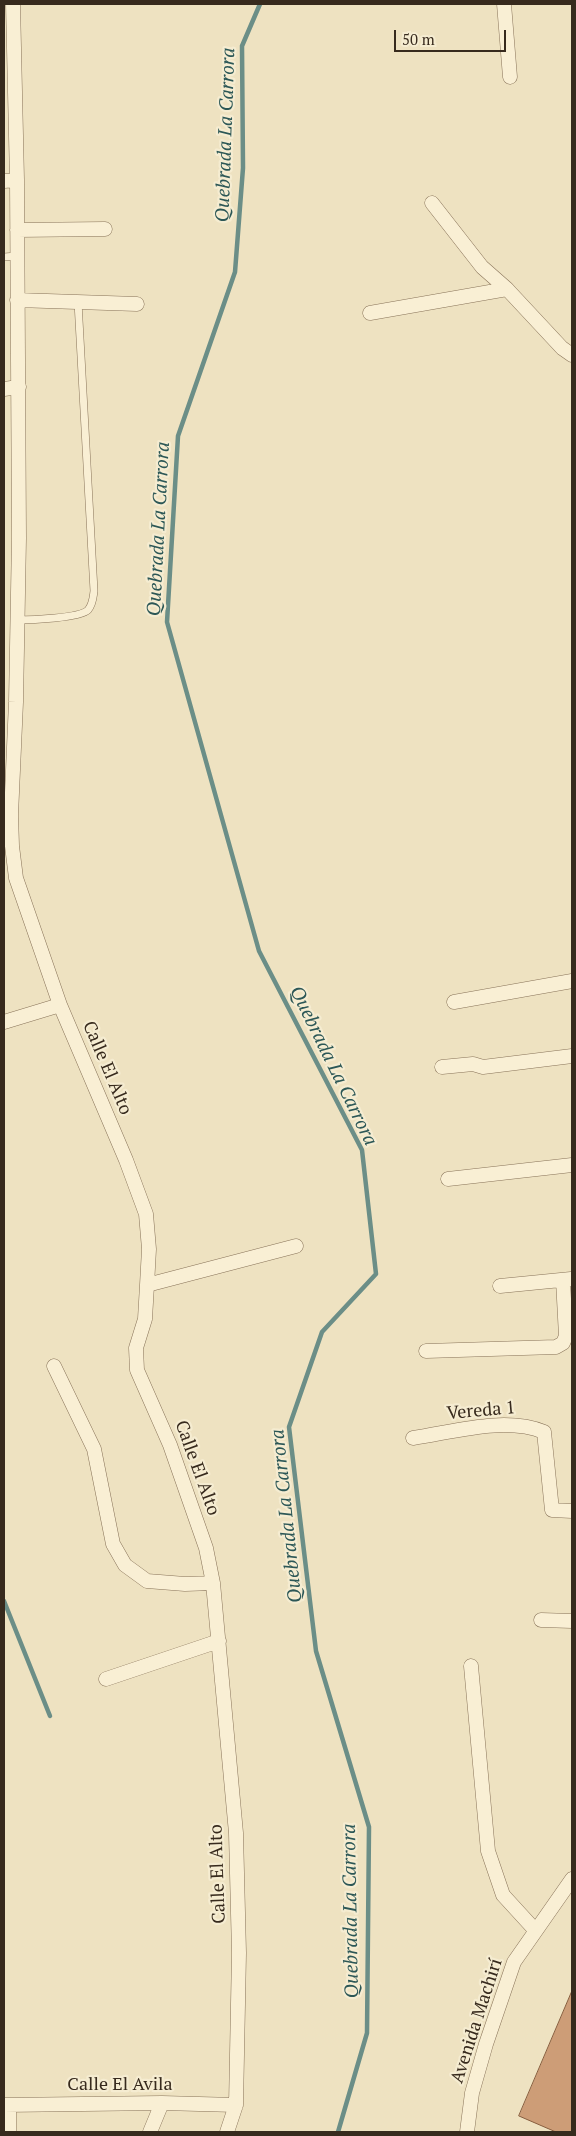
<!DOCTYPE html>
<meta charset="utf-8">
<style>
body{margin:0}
#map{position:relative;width:576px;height:2136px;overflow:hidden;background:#eee2c1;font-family:"PT Serif",serif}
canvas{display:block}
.frame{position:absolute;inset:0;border:5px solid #372a1d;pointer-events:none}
.scale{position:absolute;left:394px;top:30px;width:112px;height:22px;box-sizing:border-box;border:2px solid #372a1d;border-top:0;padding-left:6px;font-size:15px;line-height:18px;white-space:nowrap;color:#372a1d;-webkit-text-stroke:4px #f5ecd1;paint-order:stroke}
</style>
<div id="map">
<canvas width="576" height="2136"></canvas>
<div class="frame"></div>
<div class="scale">50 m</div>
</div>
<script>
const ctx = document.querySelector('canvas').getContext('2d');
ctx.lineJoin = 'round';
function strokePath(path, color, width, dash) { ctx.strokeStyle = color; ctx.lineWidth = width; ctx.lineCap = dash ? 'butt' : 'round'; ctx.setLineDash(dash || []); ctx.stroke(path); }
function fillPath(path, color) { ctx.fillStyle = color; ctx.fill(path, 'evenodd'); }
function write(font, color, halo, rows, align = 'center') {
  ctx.font = font + ' "PT Serif",serif'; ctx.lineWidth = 4.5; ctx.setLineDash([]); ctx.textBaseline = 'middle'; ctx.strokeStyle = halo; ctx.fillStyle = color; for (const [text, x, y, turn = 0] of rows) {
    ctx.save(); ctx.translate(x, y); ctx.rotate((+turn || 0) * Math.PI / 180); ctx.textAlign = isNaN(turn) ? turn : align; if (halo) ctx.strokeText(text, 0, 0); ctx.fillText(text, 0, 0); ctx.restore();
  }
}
const stream = new Path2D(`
 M260,4L242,46L243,168L235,272L178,436L167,622L259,951L362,1150L376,1274L322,1332L289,1427L316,1651L369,1827L367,2033L338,2132
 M4,1601L50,1716`);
const building = new Path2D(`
 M572,1991V2132H556L519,2116Z`);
const lane = new Path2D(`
 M4,257L17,256
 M17,620C31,620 80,618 88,610C93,604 93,598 94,591L78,302`);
const street = new Path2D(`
 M13,4L17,180L19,538L16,702L11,815L12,846L16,878L60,1005L126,1160L146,1214L149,1249L147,1285L145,1319L136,1348L137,1370L170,1445L206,1548L213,1583L236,1833L239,1953L236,2105L227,2132
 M504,4L510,77
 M4,181L17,180
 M432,203L482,267L507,289L562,348L572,355
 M17,230L105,229
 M17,300L137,304
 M370,313L507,289
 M4,389L19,387
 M454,1002L572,981
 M4,1022L60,1005
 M442,1067L473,1064L483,1067L572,1056
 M448,1179L572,1165
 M147,1285L296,1246
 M500,1286L571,1279
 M426,1351L556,1347L563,1343L566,1336L563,1280
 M54,1366L94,1449L113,1544L125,1565L147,1581L185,1584L213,1583
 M413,1438C454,1432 505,1416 544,1432L552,1510L572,1511
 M541,1620L572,1621
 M471,1666L488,1851L503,1895L535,1930
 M106,1679L219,1641
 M4,2105L162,2103L236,2105
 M9,2105V2132
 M150,2132L162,2103
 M467,2132L472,2093L486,2044L514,1962L572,1879`);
const streetNames = [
 ["Calle El Alto",107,1068,67],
 ["Vereda 1",481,1411,-5],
 ["Calle El Alto",197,1468,70],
 ["Calle El Alto",218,1874,-92],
 ["Avenida Machirí",477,2021,-72],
 ["Calle El Avila",120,2085]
];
const waterNames = [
 ["Quebrada La Carrora",226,135,-88],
 ["Quebrada La Carrora",159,529,-87],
 ["Quebrada La Carrora",333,1066,64],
 ["Quebrada La Carrora",287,1516,-96],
 ["Quebrada La Carrora",351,1911,-91]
];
strokePath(stream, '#6b8e87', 4.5);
fillPath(building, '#cd9d77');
strokePath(building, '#875d3e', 1);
strokePath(lane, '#887359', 8);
strokePath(street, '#887359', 15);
strokePath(lane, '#f9efd4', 7);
strokePath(street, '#f9efd4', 14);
write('18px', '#372a1d', '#f5ecd1', streetNames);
write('italic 19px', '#2c5756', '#f5ecd1', waterNames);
</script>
